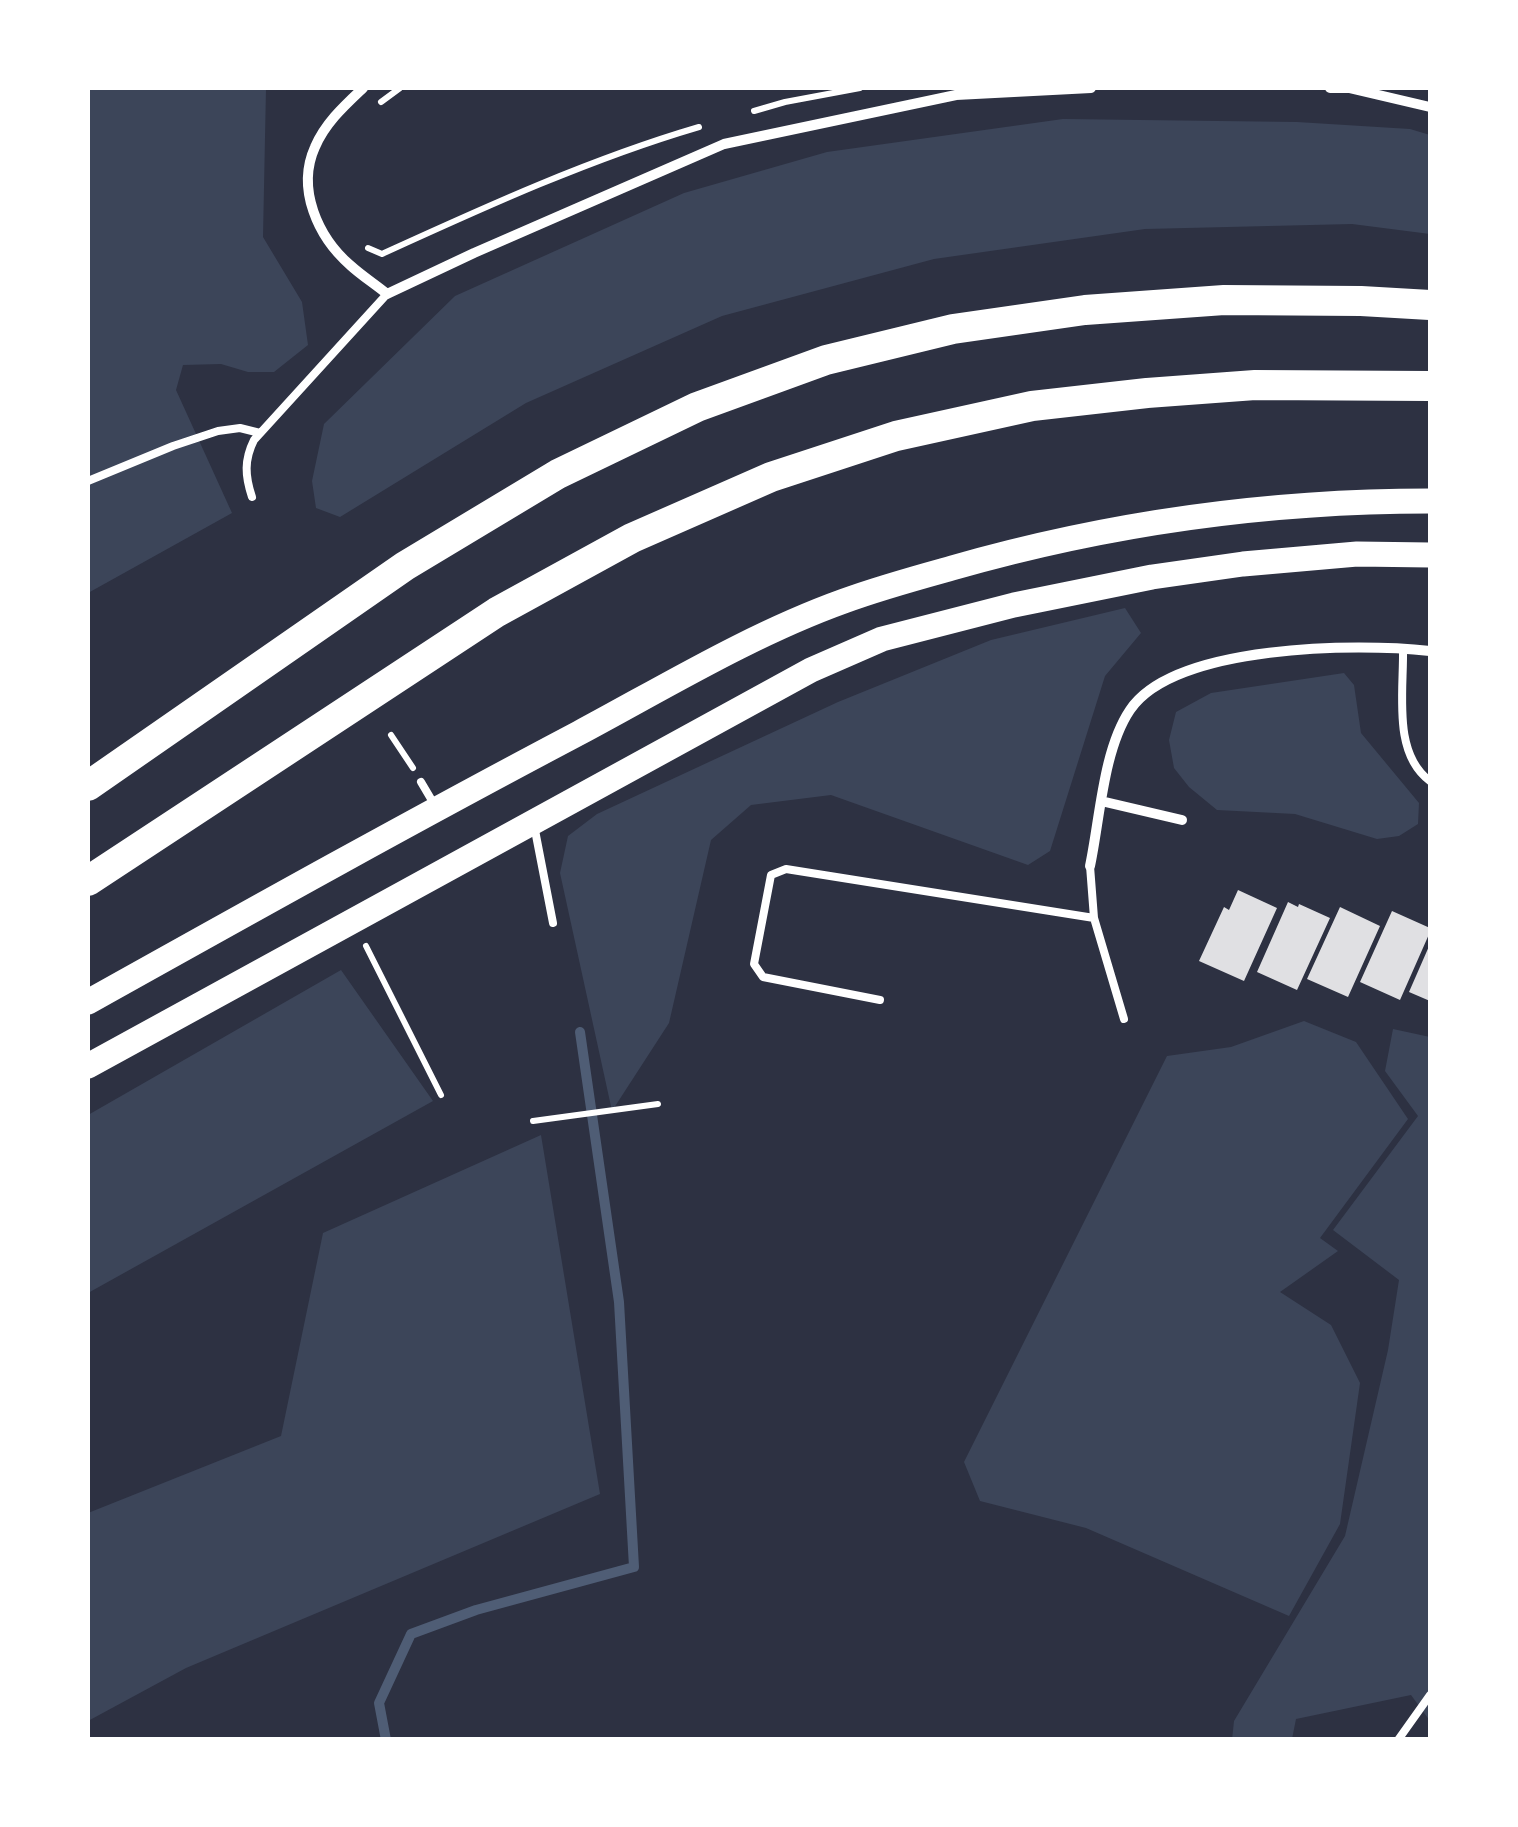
<!DOCTYPE html>
<style>
body{margin:0}
#map{position:relative;width:1518px;height:1827px;overflow:hidden;background:#2d3142;font-family:"Times New Roman",serif}
canvas{display:block}
.frame{position:absolute;inset:0;border:90px solid #fff;pointer-events:none}
</style>
<div id="map">
<canvas width="1518" height="1827"></canvas>
<div class="frame"></div>
</div>
<script>
const ctx = document.querySelector('canvas').getContext('2d');
ctx.lineJoin = 'round';
function fillPath(path, color) { ctx.fillStyle = color; ctx.fill(path, 'evenodd'); }
function strokePath(path, color, width, dash) { ctx.strokeStyle = color; ctx.lineWidth = width; ctx.lineCap = dash ? 'butt' : 'round'; ctx.setLineDash(dash || []); ctx.stroke(path); }
const green = new Path2D(`
 M88,88H266L263,237L302,302L308,345L274,372H248L221,364L183,365L176,390L232,513L88,593Z
 M1063,119L1297,122L1410,129L1430,135V234L1352,224L1145,229L934,259L722,316L526,403L340,517L316,508L312,481L324,424L455,296L684,193L827,152Z
 M1125,608L1141,633L1105,676L1050,851L1028,865L831,795L751,805L711,840L669,1023L612,1111L560,873L568,836L597,814L838,702L991,640Z
 M1344,673L1354,685L1361,733L1419,803L1418,824L1399,836L1377,839L1295,814L1217,810L1189,787L1174,768L1169,740L1176,712L1211,693Z
 M341,970L433,1101L88,1293V1115Z
 M1304,1021L1356,1042L1408,1119L1320,1238L1338,1251L1280,1292L1331,1325L1360,1383L1340,1524L1289,1616L1086,1528L980,1501L964,1462L1167,1056L1231,1047Z
 M1393,1029L1430,1037V1721L1411,1695L1296,1719L1292,1739L1232,1740L1234,1721L1345,1536L1388,1350L1399,1280L1333,1230L1418,1116L1385,1071Z
 M541,1135L600,1494L186,1668L88,1721V1513L281,1436L323,1233Z`);
const stream = new Path2D(`
 M386,1740L379,1703L411,1634L476,1610L634,1567L619,1302L580,1032`);
const building = new Path2D(`
 M1238,890L1277,908L1244,981L1199,961L1224,907L1229,910Z
 M1288,902L1298,907L1299,904L1330,918L1297,990L1257,972Z
 M1340,907L1380,926L1348,997L1307,979Z
 M1392,911L1430,928V932L1400,1000L1360,982Z
 M1430,944V1001L1409,992Z`);
const path = new Path2D(`
 M381,102L400,88
 M754,111L785,102L860,88
 M368,248L382,254C485,207 590,159 699,127
 M391,735L413,768
 M366,946L441,1095
 M533,1121L658,1104`);
const service = new Path2D(`
 M88,481L173,446L218,431L240,428L260,433
 M252,497C245,476 244,460 254,440L387,294
 M1403,648C1404,691 1392,753 1430,781
 M421,782L434,804
 M534,825L553,923
 M1090,866L1094,918L1124,1019
 M880,1000L763,977L754,964L771,875L786,869L1094,918
 M1398,1740L1430,1695`);
const minor = new Path2D(`
 M363,88C345,105 325,123 315,147C296,189 318,237 350,265C362,276 375,284 387,294L474,253L724,144L956,95L1091,88
 M1330,88H1349L1430,107
 M1101,801L1182,820
 M1090,866C1100,819 1103,750 1130,710C1174,644 1358,643 1430,651`);
const primary = new Path2D(`
 M88,1002C251,911 414,820 579,733C665,687 752,634 844,601C879,588 916,578 952,568C1109,523 1268,501 1430,501
 M88,1066L811,670L882,639L1014,605L1152,577L1243,564L1357,554L1430,555`);
const motorway = new Path2D(`
 M88,786L405,566L558,474L697,407L826,360L953,329L1085,310L1224,300L1361,301L1430,305
 M88,881L497,612L632,538L771,477L896,436L1032,406L1147,393L1255,385L1430,386`);
fillPath(green, '#3c4559');
strokePath(stream, '#4f5d75', 10);
fillPath(building, '#e0e0e3');
strokePath(path, '#fff', 6);
strokePath(service, '#fff', 8);
strokePath(minor, '#fff', 10);
strokePath(primary, '#fff', 25);
strokePath(motorway, '#fff', 30);
</script>
